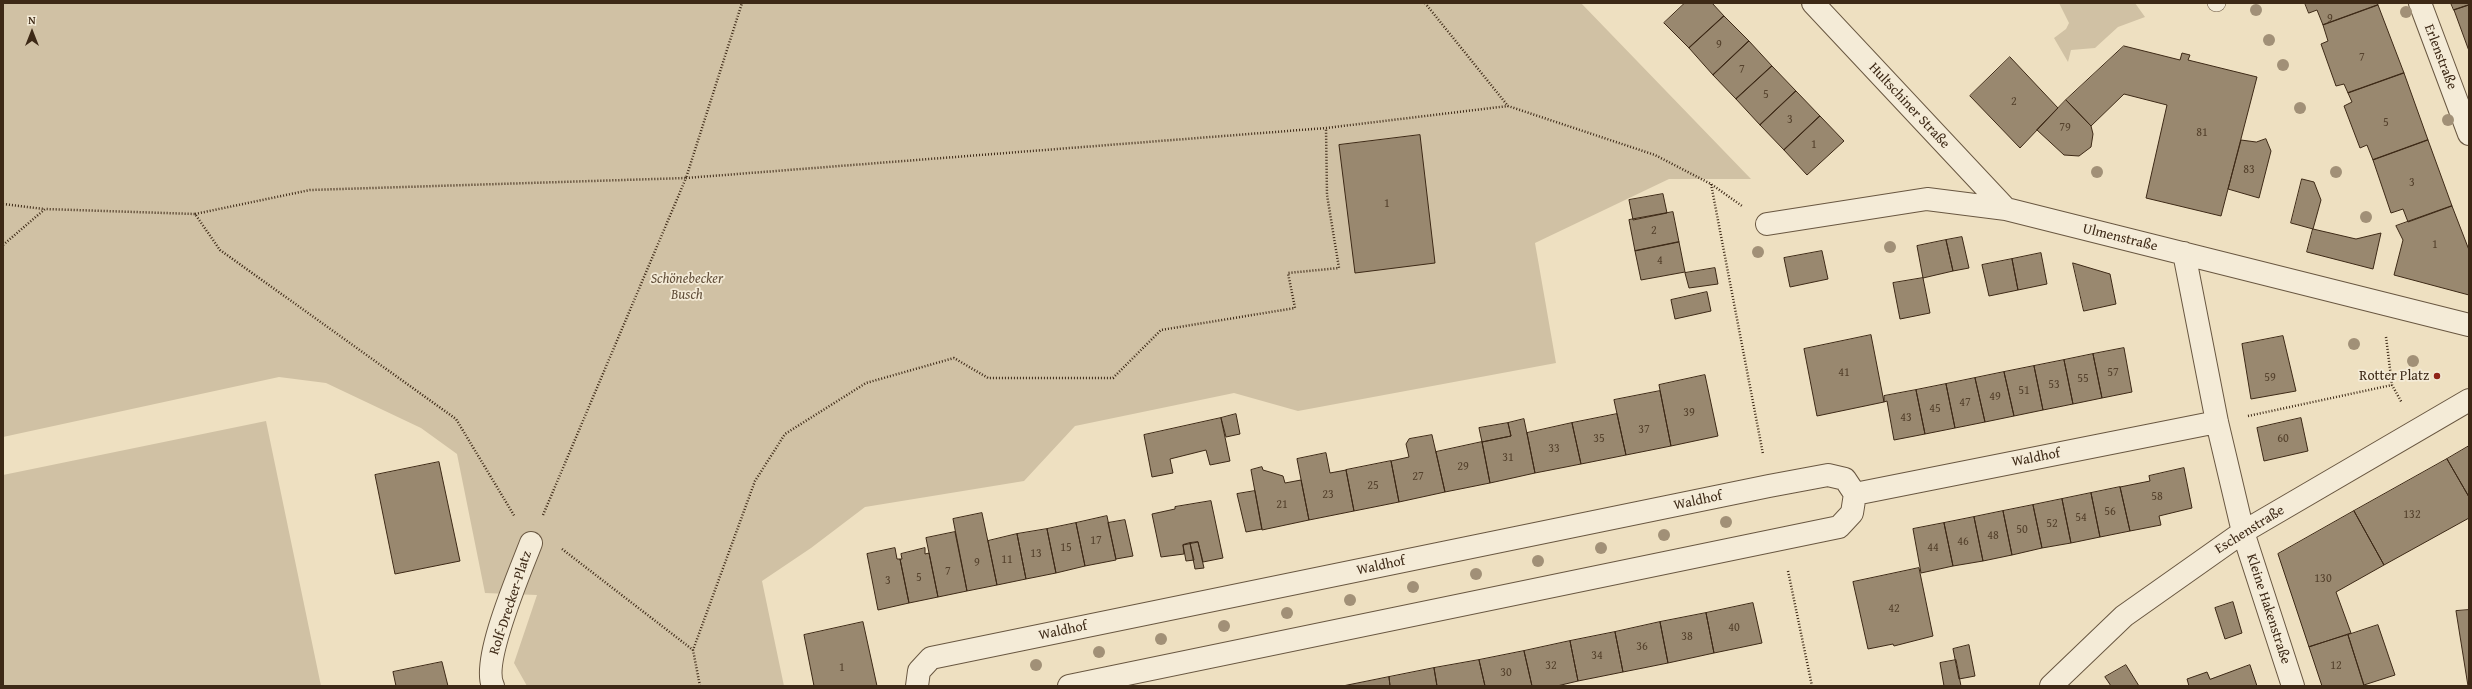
<!DOCTYPE html>
<meta charset="utf-8">
<style>
body{margin:0}
#map{position:relative;width:2472px;height:689px;overflow:hidden;background:#eee0c1;font-family:"Gentium Book Plus",serif}
canvas{display:block}
.frame{position:absolute;inset:0;border:4px solid #3d2916;pointer-events:none}
.north{position:absolute;left:12px;top:12px;width:40px;height:40px;-webkit-text-stroke:3px #f4ebd7;paint-order:stroke;rotate:0deg;font-size:11px;font-weight:700;line-height:16px;text-align:center;color:#3d2916}
.north::after{content:'';display:block;margin:auto;width:14px;height:18px;background:#3d2916;clip-path:polygon(50% 0,100% 100%,50% 72%,0 100%)}
</style>
<div id="map">
<canvas width="2472" height="689"></canvas>
<div class="frame"></div>
<div class="north">N</div>
</div>
<script>
const ctx = document.querySelector('canvas').getContext('2d');
ctx.lineJoin = 'round';
function fillPath(path, color) { ctx.fillStyle = color; ctx.fill(path, 'evenodd'); }
function strokePath(path, color, width, dash) { ctx.strokeStyle = color; ctx.lineWidth = width; ctx.lineCap = dash ? 'butt' : 'round'; ctx.setLineDash(dash || []); ctx.stroke(path); }
function write(font, color, halo, rows, align = 'center') {
  ctx.font = font + ' "Gentium Book Plus",serif'; ctx.lineWidth = 3.5; ctx.setLineDash([]); ctx.textBaseline = 'middle'; ctx.strokeStyle = halo; ctx.fillStyle = color; for (const [text, x, y, turn = 0] of rows) {
    ctx.save(); ctx.translate(x, y); ctx.rotate((+turn || 0) * Math.PI / 180); ctx.textAlign = isNaN(turn) ? turn : align; if (halo) ctx.strokeText(text, 0, 0); ctx.fillText(text, 0, 0); ctx.restore();
  }
}
const green = new Path2D(`
 M3,3H1581L1751,179H1669L1535,243L1556,363L1298,411L1234,393L1075,426L1024,481L865,507L811,548L762,581L784,686H527L514,663L537,595L485,593L457,454L421,428L326,383L279,377L3,437Z
 M2059,3H2135L2145,17L2118,27L2095,48L2071,50L2068,62L2054,38L2066,29L2069,23Z
 M266,421L321,686H3V475Z`);
const building = new Path2D(`
 M1685,3H1712L1724,16L1689,48L1664,23Z
 M2305,3H2377L2378,5L2323,25L2317,10L2309,13Z
 M2451,3H2469V5L2454,10Z
 M2378,5L2404,73L2348,93L2344,84L2336,86L2321,44L2328,41L2323,25Z
 M2469,5V51L2454,10Z
 M1724,16L1749,41L1713,75L1689,48Z
 M1749,41L1772,66L1736,99L1713,75Z
 M2124,46L2180,60L2182,53L2190,55L2188,60L2257,77L2221,216L2146,198L2167,105L2124,94L2091,126L2066,100Z
 M2010,57L2058,108L2020,148L1970,96Z
 M1772,66L1796,91L1760,125L1736,99Z
 M2404,73L2428,140L2373,160L2367,145L2360,148L2344,106L2352,102L2348,93Z
 M1796,91L1820,116L1784,150L1760,125Z
 M2066,100L2091,126L2093,134L2091,147L2079,156L2064,155L2037,130Z
 M1820,116L1844,141L1807,175L1784,150Z
 M1420,135L1435,263L1355,273L1339,145Z
 M2266,139L2271,151L2259,198L2228,189L2241,140L2256,142Z
 M2428,140L2452,206L2408,222L2403,209L2391,213L2373,160Z
 M2302,179L2314,182L2321,200L2313,229L2291,223Z
 M1663,194L1667,213L1633,220L1629,200Z
 M2452,206L2469,250V295L2394,275L2403,240L2396,226Z
 M1673,212L1679,242L1635,251L1629,220Z
 M2313,229L2356,239L2381,233L2373,269L2307,252Z
 M1962,237L1969,268L1953,271L1946,240Z
 M1946,240L1953,271L1923,278L1917,246Z
 M1679,242L1685,272L1641,280L1635,251Z
 M1822,251L1828,279L1790,287L1784,258Z
 M2041,253L2047,284L2018,290L2012,259Z
 M2012,259L2018,290L1989,296L1982,265Z
 M2073,263L2110,274L2116,304L2084,311Z
 M1715,268L1718,284L1689,288L1685,273Z
 M1923,278L1930,313L1900,319L1893,283Z
 M1707,292L1711,311L1675,319L1671,300Z
 M1871,335L1884,402L1817,416L1804,349Z
 M2283,336L2296,391L2251,399L2242,344Z
 M2124,348L2132,392L2102,398L2093,354Z
 M2093,354L2102,398L2073,404L2064,360Z
 M2064,360L2073,404L2043,410L2034,366Z
 M2034,366L2043,410L2014,416L2004,372Z
 M2004,372L2014,416L1985,422L1975,378Z
 M1705,375L1718,436L1671,446L1659,385Z
 M1975,378L1985,422L1955,428L1946,384Z
 M1946,384L1955,428L1925,434L1916,390Z
 M1916,390L1925,434L1894,440L1887,401L1884,402V396Z
 M1660,391L1671,446L1626,455L1614,400Z
 M1236,414L1240,434L1226,437L1221,418Z
 M1617,414L1626,455L1581,464L1572,423Z
 M1221,418L1230,461L1210,465L1206,450L1170,459L1173,473L1152,477L1144,435Z
 M2301,418L2308,451L2264,461L2257,428Z
 M1524,419L1535,473L1490,483L1482,442L1511,436L1508,423Z
 M1508,423L1511,436L1482,442L1479,428Z
 M1572,423L1581,464L1535,473L1527,433Z
 M1432,435L1445,492L1399,502L1391,461L1409,457L1406,444L1409,439Z
 M1482,442L1490,483L1445,492L1436,452Z
 M2469,446V497L2447,459Z
 M1326,453L1330,473L1346,470L1354,511L1309,520L1297,459Z
 M2447,459L2469,497V518L2384,565L2354,511Z
 M1391,461L1399,502L1354,511L1346,470Z
 M439,462L460,561L395,574L375,475Z
 M1262,467L1263,470L1283,476L1285,483L1301,480L1309,520L1262,530L1251,470Z
 M2184,468L2192,508L2159,516L2161,525L2130,531L2120,487L2150,481L2149,476Z
 M2120,487L2130,531L2100,537L2091,493Z
 M1255,491L1262,529L1246,532L1237,494Z
 M2091,493L2100,537L2071,543L2062,499Z
 M2062,499L2071,543L2042,548L2033,505Z
 M1211,501L1223,558L1203,562L1198,542L1183,545L1184,554L1161,557L1152,514L1175,509V507Z
 M2033,505L2042,548L2012,555L2003,511Z
 M2003,511L2012,555L1983,561L1974,517Z
 M2354,511L2384,565L2336,592L2351,633L2309,647L2278,554Z
 M982,513L997,585L967,591L953,519Z
 M1107,516L1116,560L1085,566L1076,523Z
 M1974,517L1983,561L1953,566L1944,523Z
 M1125,520L1133,556L1116,559L1108,523Z
 M1076,523L1085,566L1056,573L1047,529Z
 M1944,523L1953,566L1921,573L1913,529Z
 M1047,529L1056,573L1026,579L1017,534Z
 M955,532L967,591L938,597L926,538Z
 M1017,534L1026,579L997,585L988,541Z
 M1198,542L1204,568L1195,569L1190,543Z
 M1190,543L1194,560L1186,561L1183,545Z
 M895,548L897,559H900L909,603L878,610L867,554Z
 M925,548V554L929,553L938,597L909,603L900,559H902L901,554Z
 M1919,568L1933,636L1894,646L1893,644L1868,649L1853,582Z
 M2233,602L2242,633L2225,639L2215,608Z
 M1753,603L1762,643L1714,653L1706,613Z
 M2469,610V686H2468L2456,611Z
 M1706,613L1714,653L1668,663L1660,622Z
 M863,622L877,686H814L804,635Z
 M1660,622L1668,663L1623,672L1615,632Z
 M2378,625L2395,675L2364,685L2348,635Z
 M1615,632L1623,672L1578,681L1570,641Z
 M2348,635L2364,686H2322L2309,647Z
 M1570,641L1578,681L1557,686H1532L1524,651Z
 M1969,645L1975,676L1959,679L1953,649Z
 M1524,651L1532,686H1485L1479,660Z
 M1479,660L1485,686H1437L1434,668Z
 M1956,660L1961,686H1944L1940,663Z
 M442,662L448,686H396L393,672Z
 M2126,665L2139,686H2111L2105,677Z
 M2250,665L2257,686H2189L2187,679L2207,672L2210,679Z
 M1434,668L1437,686H1390L1389,677Z
 M1389,677L1390,686H1343Z`);
const path = new Path2D(`
 M1425,3L1508,106L1655,155L1711,184L1742,206
 M1711,184L1763,454
 M3,204L44,209
 M195,214L310,190L686,178L742,3
 M3,245L45,209L195,214L220,250L456,419L515,517
 M2386,337L2392,385L2402,403
 M2248,416L2392,385
 M543,515L686,178L1326,128L1508,106
 M562,549L693,650
 M1788,571L1812,686
 M700,686L693,650L755,481L785,434L866,383L954,358L988,378H1113L1161,330L1295,308L1288,273L1339,268L1327,195L1326,128`);
const service = new Path2D(`
 M2216,3H2217`);
const minor = new Path2D(`
 M1813,3L2006,209
 M2420,3L2469,134
 M1767,224L1927,199L2006,209L2469,325
 M2184,253L2217,422L2243,532L2293,686
 M1855,494L2217,422
 M493,686C481,661 520,572 531,543
 M917,686L919,671L931,658L1769,486L1828,475L1845,479L1855,494L1852,513L1839,527L1069,686
 M2051,686L2124,616L2243,532L2469,400`);
const trees = [
 [2256,10],
 [2406,12],
 [2269,40],
 [2283,65],
 [2300,108],
 [2448,120],
 [2097,172],
 [2336,172],
 [2366,217],
 [1890,247],
 [1758,252],
 [2354,344],
 [2413,361],
 [1726,522],
 [1664,535],
 [1601,548],
 [1538,561],
 [1476,574],
 [1413,587],
 [1350,600],
 [1287,613],
 [1224,626],
 [1161,639],
 [1099,652],
 [1036,665]
];
const markers = [
 [2437,376,4,"#8f2418"]
];
const numberNames = [
 ["9",2330,19],
 ["9",1719,45],
 ["7",2362,58],
 ["7",1742,70],
 ["5",1766,95],
 ["2",2014,102],
 ["3",1790,120],
 ["5",2386,123],
 ["79",2065,128],
 ["81",2202,133],
 ["1",1814,145],
 ["83",2249,170],
 ["3",2412,183],
 ["1",1387,204],
 ["2",1654,231],
 ["1",2435,245],
 ["4",1660,261],
 ["41",1844,373],
 ["57",2113,373],
 ["59",2270,378],
 ["55",2083,379],
 ["53",2054,385],
 ["51",2024,391],
 ["49",1995,397],
 ["47",1965,403],
 ["45",1935,409],
 ["39",1689,413],
 ["43",1906,418],
 ["37",1644,430],
 ["35",1599,439],
 ["60",2283,439],
 ["33",1554,449],
 ["31",1508,458],
 ["29",1463,467],
 ["27",1418,477],
 ["25",1373,486],
 ["23",1328,495],
 ["58",2157,497],
 ["21",1282,505],
 ["56",2110,512],
 ["132",2412,515],
 ["54",2081,518],
 ["52",2052,524],
 ["50",2022,530],
 ["48",1993,536],
 ["17",1096,541],
 ["46",1963,542],
 ["15",1066,548],
 ["44",1933,548],
 ["13",1036,554],
 ["11",1007,560],
 ["9",977,563],
 ["7",948,572],
 ["5",919,578],
 ["130",2323,579],
 ["3",888,581],
 ["42",1894,609],
 ["40",1734,628],
 ["38",1687,637],
 ["36",1642,647],
 ["34",1597,656],
 ["32",1551,666],
 ["12",2336,666],
 ["1",842,668],
 ["30",1506,673]
];
const streetNames = [
 ["Erlenstraße",2440,57,69],
 ["Hultschiner Straße",1909,106,47],
 ["Ulmenstraße",2120,238,14],
 ["Waldhof",2036,458,-11],
 ["Waldhof",1698,501,-12],
 ["Eschenstraße",2250,530,-32],
 ["Waldhof",1381,566,-12],
 ["Rolf-Drecker-Platz",511,603,-72],
 ["Kleine Hakenstraße",2268,609,72],
 ["Waldhof",1063,631,-12]
];
const parkNames = [
 ["Schönebecker",687,279],
 ["Busch",687,295]
];
const poiNames = [
 ["Rotter Platz",2429,376]
];
fillPath(green, '#d0c1a4');
fillPath(building, '#99886f');
strokePath(building, '#3d2916', 1);
strokePath(service, '#695741', 18);
strokePath(minor, '#695741', 24);
strokePath(path, '#3d2916', 2.5, [1, 2]);
strokePath(service, '#f4ebd7', 17);
strokePath(minor, '#f4ebd7', 22);
ctx.fillStyle = '#a19077';
for (const [x, y] of trees) { ctx.beginPath(); ctx.arc(x, y, 6, 0, 2 * Math.PI); ctx.fill(); }
for (const [x, y, r, color] of markers) { const dot = new Path2D(); dot.arc(x, y, r, 0, 2 * Math.PI); ctx.fillStyle = color; ctx.fill(dot); strokePath(dot, '#f4ebd7', 1.5); }
write('12px', '#54412c', null, numberNames);
write('14px', '#3d2916', '#f4ebd7', streetNames);
write('italic 14px', '#624f3a', '#f4ebd7', parkNames);
write('14px', '#3d2916', '#f4ebd7', poiNames, 'right');
</script>
